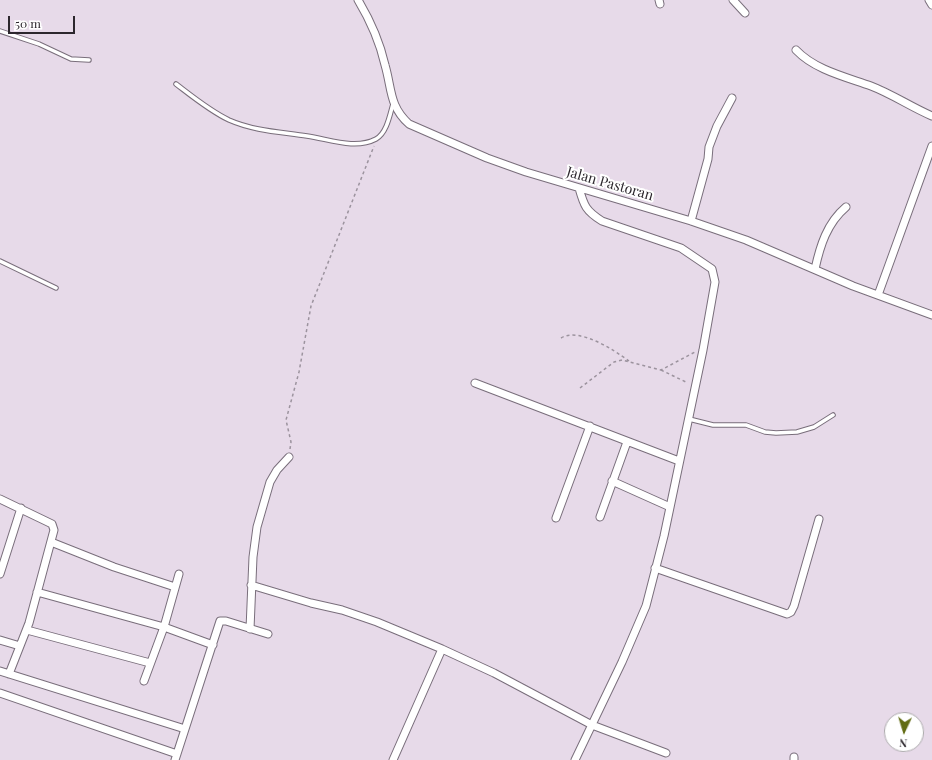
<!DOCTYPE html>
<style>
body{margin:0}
#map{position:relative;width:932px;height:760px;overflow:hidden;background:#e7dae9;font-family:"Playfair Display",serif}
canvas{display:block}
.north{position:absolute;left:884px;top:712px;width:40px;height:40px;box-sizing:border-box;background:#fff;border:1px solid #aba9ab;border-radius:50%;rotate:184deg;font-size:11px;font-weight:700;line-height:16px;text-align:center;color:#2c272d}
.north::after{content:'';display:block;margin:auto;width:14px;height:18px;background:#626c14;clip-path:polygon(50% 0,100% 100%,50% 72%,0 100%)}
.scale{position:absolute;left:8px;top:16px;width:67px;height:18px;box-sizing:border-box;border:2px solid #2c272d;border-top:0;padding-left:5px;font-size:12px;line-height:14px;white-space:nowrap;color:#2c272d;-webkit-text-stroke:3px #fff;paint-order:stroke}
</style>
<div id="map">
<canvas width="932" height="760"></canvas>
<div class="north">N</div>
<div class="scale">50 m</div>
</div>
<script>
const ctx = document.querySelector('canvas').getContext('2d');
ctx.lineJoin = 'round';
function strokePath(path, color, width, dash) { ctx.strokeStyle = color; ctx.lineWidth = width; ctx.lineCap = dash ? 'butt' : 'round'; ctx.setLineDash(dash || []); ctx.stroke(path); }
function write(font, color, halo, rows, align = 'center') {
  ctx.font = font + ' "Playfair Display",serif'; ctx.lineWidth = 4; ctx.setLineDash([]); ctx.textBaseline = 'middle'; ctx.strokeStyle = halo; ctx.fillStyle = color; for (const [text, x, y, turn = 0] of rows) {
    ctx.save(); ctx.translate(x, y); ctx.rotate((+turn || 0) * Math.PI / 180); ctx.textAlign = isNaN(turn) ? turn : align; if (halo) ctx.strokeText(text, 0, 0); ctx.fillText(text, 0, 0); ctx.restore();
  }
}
const path = new Path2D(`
 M561,338C579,327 614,350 629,361
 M661,370L688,383
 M580,388L614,362L622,360L661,370L695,352
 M290,449L291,442L286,420L299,372L311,306L374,146`);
const service = new Path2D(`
 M0,31L39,44L71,59L89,60
 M176,84C193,97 210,111 229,120C254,131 281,132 307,136C329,139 355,150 376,139C387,133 390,114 393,104
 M0,261L56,288
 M689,419L713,425H746L765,432L776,433L797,432L814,427L833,415`);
const minor = new Path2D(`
 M358,0C370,20 380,43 385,65C392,89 389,106 409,124L487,158L526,172L691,221L746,240L853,286L932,315
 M659,0L660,4
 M733,0L745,13
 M929,0L932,5
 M796,50C815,70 846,77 871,86C892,94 911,107 932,116
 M691,221L708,159L709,147L717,126L732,98
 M815,269C820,246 827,223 846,207
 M878,295L932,146
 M475,383L679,461
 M612,481L670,507
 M0,499L52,524L54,530L29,623L20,646L0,640
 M600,517L627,442
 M556,518L590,426
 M51,542L114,567L175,587
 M655,568L787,614L791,612L794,606L819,519
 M0,574L21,508
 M251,585L311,603L342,610L377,622L442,649L494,673L592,725L666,753
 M37,592L164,627L213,645
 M250,629L253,557L257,527L270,482L277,470L289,457
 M27,630L150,663
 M0,671L185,729
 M9,674L20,646
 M144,681L164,627L179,574
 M0,693L177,754
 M175,760L220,621H226L268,634
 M393,760L442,649
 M575,760L622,662L646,606L664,536L703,350L715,282L712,269L681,248L602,221C586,211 584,206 579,188
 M794,760V757`);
const streetNames = [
 ["Jalan Pastoran",610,184,16]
];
strokePath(service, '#796e7b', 5.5);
strokePath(minor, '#796e7b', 9);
strokePath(path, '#9c939e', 1.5, [3, 3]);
strokePath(service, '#fff', 3.5);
strokePath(minor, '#fff', 7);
write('14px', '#2c272d', '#fff', streetNames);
</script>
